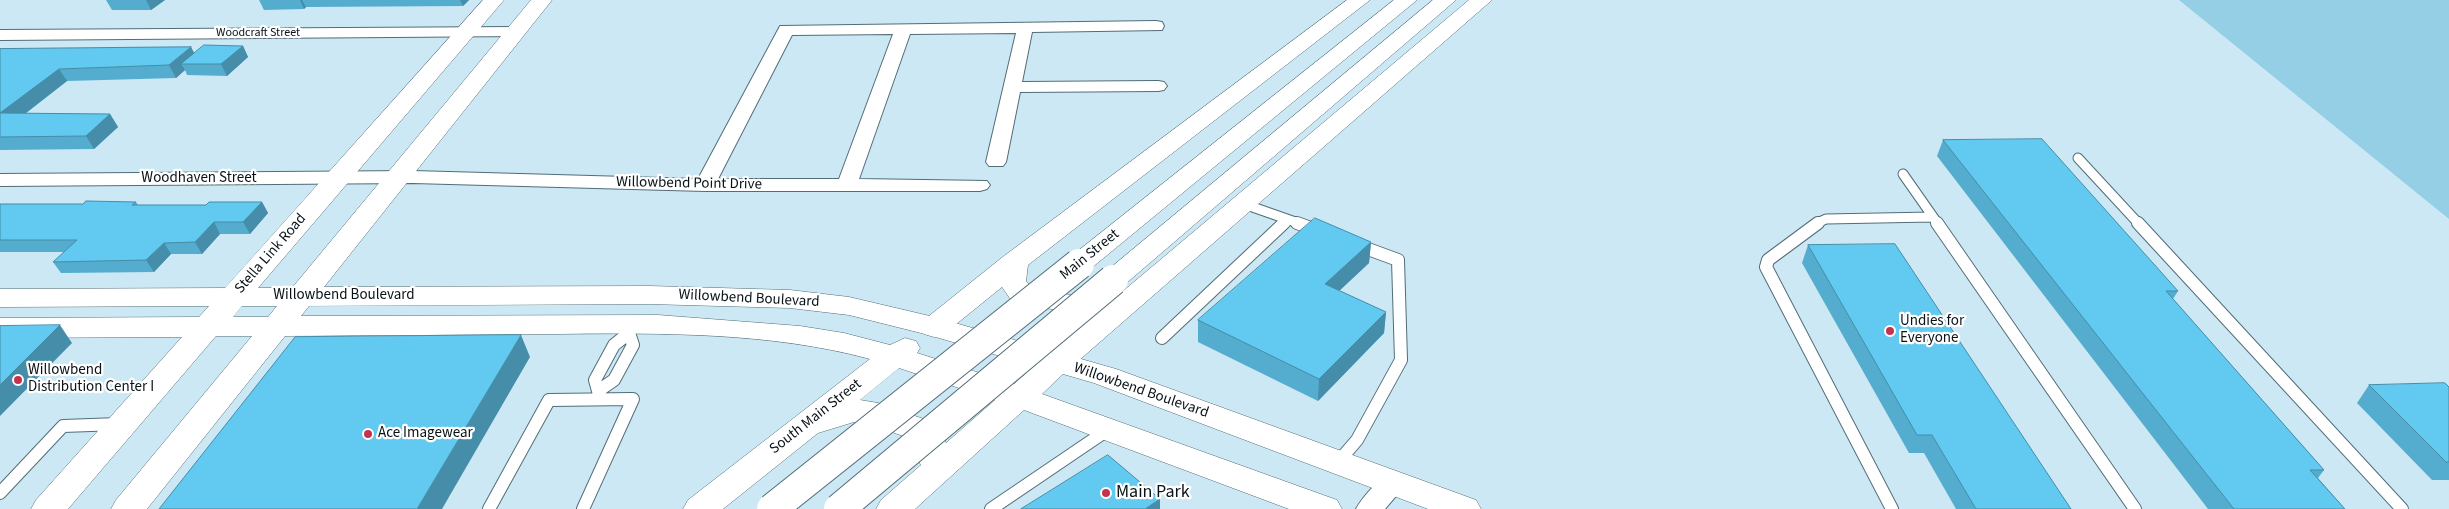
<!DOCTYPE html>
<style>
body{margin:0}
canvas{display:block;background:#cbe8f4}
</style>
<canvas width="2449" height="509"></canvas>
<script>
const ctx = document.querySelector('canvas').getContext('2d');
ctx.lineJoin = 'round';
function fillPath(path, color) { ctx.fillStyle = color; ctx.fill(path, 'evenodd'); }
function strokePath(path, color, width, dash) { ctx.strokeStyle = color; ctx.lineWidth = width; ctx.lineCap = dash ? 'butt' : 'round'; ctx.setLineDash(dash || []); ctx.stroke(path); }
function write(font, color, halo, rows, align = 'center') {
  ctx.font = font + ' "Source Sans 3",sans-serif'; ctx.lineWidth = 4.5; ctx.setLineDash([]); ctx.textBaseline = 'middle'; ctx.strokeStyle = halo; ctx.fillStyle = color; for (const [text, x, y, turn = 0] of rows) {
    ctx.save(); ctx.translate(x, y); ctx.rotate((+turn || 0) * Math.PI / 180); ctx.textAlign = isNaN(turn) ? turn : align; if (halo) ctx.strokeText(text, 0, 0); ctx.fillText(text, 0, 0); ctx.restore();
  }
}
const green = new Path2D(`
 M2179,0H2449V219Z`);
const serviceFar1 = new Path2D(`
 M2078,158L2139,224
 M1903,174L1938,224
 M1244,204L1301,224
 M1282,224L1287,220
 M1815,224L1826,219L1932,217`);
const service = new Path2D(`
 M1297,223L1319,231
 M1818,223L1768,260L1766,267L1892,509
 M1937,223L2135,509
 M2138,223L2402,509
 M629,333L633,345L614,380L598,391L595,380L614,345Z
 M1162,338L1284,223
 M1338,462L1357,440L1401,360L1398,260L1357,245
 M0,493L63,426L119,424
 M489,509L549,400L633,399L583,509
 M991,509L1109,429`);
const minor = new Path2D(`
 M1156,21L1162,22L1164,26L1162,30L1032,32L1022,82L1158,81L1164,82L1167,86L1164,90L1158,91L1020,92L1006,162L1003,166H989L986,162L1016,33L910,34L859,179L987,181L990,185L987,189L980,191H705L413,183L0,186V174L413,171L698,179L780,26ZM893,34L839,179H718L792,35Z
 M516,27L522,28L524,32L522,36L0,40V30Z
 M1395,472L1404,475L1408,482L1385,509H1356C1364,495 1380,477 1395,472Z`);
const secondary = new Path2D(`
 M483,0H504L258,288H292L531,0H552L324,287L649,286L790,290L849,297L934,317L1116,369L1476,500L1481,509H1428L1094,383L1063,374L1042,394L1337,500L1342,509H1289L1024,410L915,509H876L881,500L921,465L916,456L917,451L911,439L865,422H854L818,433L723,509H683L688,500L870,359C770,332 661,333 558,334C467,335 376,335 285,336L147,509H111L116,500L252,336H216L68,509H31L36,500L182,337L0,338V318L199,317L209,306L0,307V289L225,288ZM649,304L790,308L849,315L929,335L1034,366L1014,384L917,353L920,348L916,341L905,338L890,345L844,333L800,326L658,315L301,316L309,306ZM242,306H277L268,317H233ZM899,368L995,400L946,443L935,423L878,403L860,400Z`);
const trunk = new Path2D(`
 M1347,0H1370L1028,265L1026,281L1031,287L1109,303L1469,0H1492L1069,369L1058,372L1047,369L1043,362L1047,355L1091,318L1011,300L1002,287L944,334L934,337L924,334L919,327L924,320L1004,256Z
 M1394,0H1417L1089,270L1079,273L1069,270L1065,264L1069,258Z
 M1433,0H1456L1123,286L1113,289L1103,286L1099,280L1103,274Z`);
const trunkBridge = new Path2D(`
 M772,509L1079,264
 M839,509L1113,280`);
const wall = new Path2D(`
 M106,0H165L151,10H112Z
 M259,0H469L463,6L306,7L304,9L264,10Z
 M243,46L248,57L227,76L187,75L185,70L176,78L67,81L25,114H110L118,127L94,149L0,150V49L191,47L194,53Z
 M1943,140L2178,291L2173,299L2324,470L2318,478L2345,509H2208L1937,156Z
 M136,202L138,205H206L262,202L268,213L250,234H220L202,254H171L154,272L61,273L53,262L64,252H0V204H83Z
 M1371,242L1369,263L1339,291L1386,312L1384,333L1318,401L1198,342V320Z
 M1808,245L2071,509H1956L1924,453H1909L1802,263Z
 M2369,385L2449,387V480H2432L2357,403Z`);
const shadedWall = new Path2D(`
 M146,0H165L151,10Z
 M300,0H302L306,7L304,9Z
 M460,0H469L463,6Z
 M243,46L248,57L227,76L221,64Z
 M191,47L197,59L181,64L185,70L176,78L169,65Z
 M59,69L67,81L9,126L0,113Z
 M110,114L118,127L94,149L86,136Z
 M262,202L268,213L250,234L243,222Z
 M214,222L220,234L202,254L195,242Z
 M1371,242L1369,263L1323,306L1325,284Z
 M164,243L171,254L154,272L146,260Z
 M1386,312L1384,333L1318,401L1319,379Z
 M60,325L72,343L0,416V385Z
 M521,335L530,357L442,509H417Z
 M1160,499V509H1145Z`);
const building = new Path2D(`
 M204,45L243,46L221,64H181Z
 M191,47L169,65L59,69L0,113L110,114L86,136L0,137V49Z
 M2042,139L2178,291H2166L2324,470H2310L2345,509H2234L1943,140Z
 M86,201L136,202L132,205H206L209,202H262L243,222H214L195,242L164,243L146,260L53,262L77,240H0V204H83Z
 M1315,218L1371,242L1325,284L1386,312L1319,379L1198,320Z
 M1895,244L2071,509H1976L1932,435H1917L1808,245Z
 M60,325L0,385V326Z
 M521,335L417,509H159L295,337Z
 M2445,383L2449,387V462H2446L2369,385Z
 M1108,455L1160,499L1145,509H1021Z`);
const markers = [
 [1890,331,5,"#c3334e"],
 [18,380,5,"#c3334e"],
 [368,434,5,"#c3334e"],
 [1106,493,5,"#c3334e"]
];
const farStreetnames = [
 ["Woodcraft Street",258,33]
];
const streetNames = [
 ["Woodhaven Street",199,179],
 ["Willowbend Point Drive",689,184,1],
 ["Stella Link Road",271,254,-49],
 ["Main Street",1090,255,-39],
 ["Willowbend Boulevard",344,296],
 ["Willowbend Boulevard",749,299,3],
 ["Willowbend Boulevard",1141,391,19],
 ["South Main Street",816,417,-38]
];
const poiNames = [
 ["Undies for",1900,322],
 ["Everyone",1900,339],
 ["Willowbend",28,371],
 ["Distribution Center I",28,388],
 ["Ace Imagewear",378,434]
];
const nearPoinames = [
 ["Main Park",1116,493]
];
fillPath(green, '#95cfe6');
strokePath(serviceFar1, '#536d77', 11);
strokePath(service, '#536d77', 14);
strokePath(minor, '#536d77', 2);
strokePath(secondary, '#536d77', 1);
strokePath(trunk, '#536d77', 1);
strokePath(serviceFar1, '#fff', 9);
strokePath(service, '#fff', 12);
fillPath(minor, '#fff');
fillPath(secondary, '#fff');
fillPath(trunk, '#fff');
strokePath(trunkBridge, '#536d77', 32, []);
strokePath(trunkBridge, '#fff', 30);
fillPath(wall, '#54adce');
fillPath(shadedWall, '#458da8');
fillPath(building, '#62c9f0');
strokePath(building, '#458da8', 1);
for (const [x, y, r, color] of markers) { const dot = new Path2D(); dot.arc(x, y, r, 0, 2 * Math.PI); ctx.fillStyle = color; ctx.fill(dot); strokePath(dot, '#fff', 2); }
write('12px', '#091317', '#fff', farStreetnames);
write('15px', '#091317', '#fff', streetNames);
write('15px', '#091317', '#fff', poiNames, 'left');
write('18px', '#091317', '#fff', nearPoinames, 'left');
</script>
